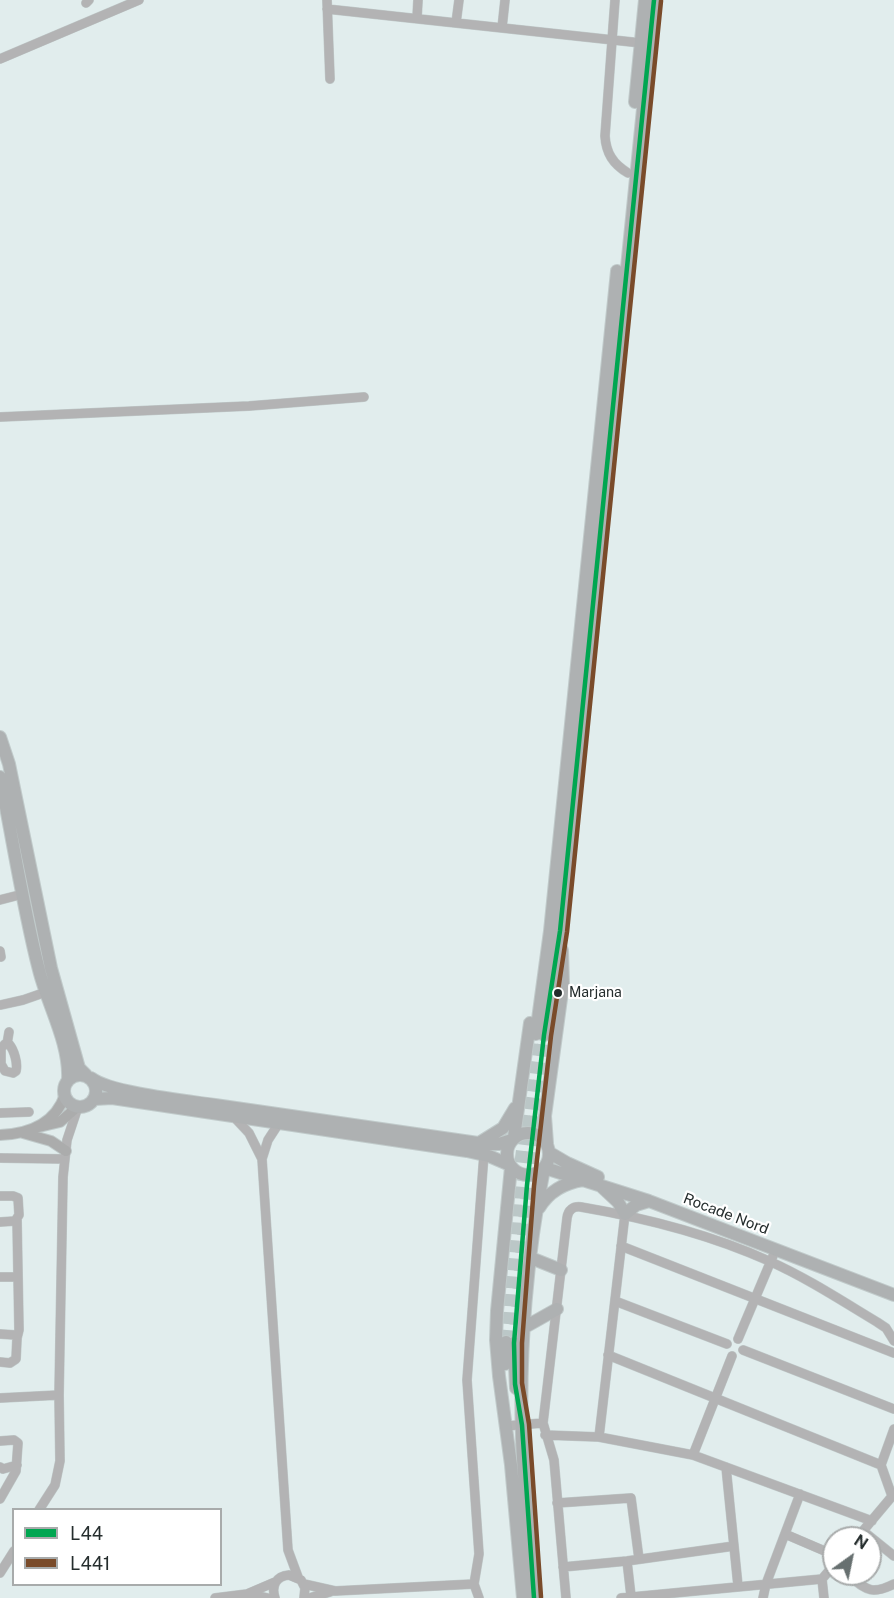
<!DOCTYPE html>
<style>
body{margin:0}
#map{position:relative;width:894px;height:1598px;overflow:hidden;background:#e1eded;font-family:"Public Sans",sans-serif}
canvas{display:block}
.legend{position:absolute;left:12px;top:1508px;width:210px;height:78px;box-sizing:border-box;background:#fff;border:2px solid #a8abab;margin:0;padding:8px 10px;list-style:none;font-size:18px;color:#252d2d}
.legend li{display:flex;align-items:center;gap:12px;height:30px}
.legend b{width:30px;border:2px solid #a8abab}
.north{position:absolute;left:822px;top:1526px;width:60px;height:60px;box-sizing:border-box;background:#fff;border:2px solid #a8abab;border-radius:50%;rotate:33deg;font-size:16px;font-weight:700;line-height:24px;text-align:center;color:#252d2d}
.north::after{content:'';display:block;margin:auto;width:21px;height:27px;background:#677070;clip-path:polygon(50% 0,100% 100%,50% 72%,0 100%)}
</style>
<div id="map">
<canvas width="894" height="1598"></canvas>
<ul class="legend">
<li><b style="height:8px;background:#00a651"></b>L44</li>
<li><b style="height:8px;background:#7a4b2a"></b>L441</li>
</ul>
<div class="north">N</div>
</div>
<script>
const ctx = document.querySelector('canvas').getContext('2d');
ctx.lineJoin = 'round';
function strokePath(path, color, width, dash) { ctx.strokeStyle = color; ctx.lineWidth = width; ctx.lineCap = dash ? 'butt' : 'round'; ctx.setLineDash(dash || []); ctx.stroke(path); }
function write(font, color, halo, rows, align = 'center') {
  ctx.font = font + ' "Public Sans",sans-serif'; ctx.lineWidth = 4.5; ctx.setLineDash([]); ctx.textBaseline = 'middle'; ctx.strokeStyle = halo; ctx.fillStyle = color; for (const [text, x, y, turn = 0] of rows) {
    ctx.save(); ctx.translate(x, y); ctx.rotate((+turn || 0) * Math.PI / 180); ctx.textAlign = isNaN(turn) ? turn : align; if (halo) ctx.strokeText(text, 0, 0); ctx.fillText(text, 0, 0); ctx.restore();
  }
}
const highwayTunnel = new Path2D(`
 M506,1342L518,1183L536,1034
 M514,1343L527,1185L544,1035`);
const minor = new Path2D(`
 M327,0L330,79
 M615,0L605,136C606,153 613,164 628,173
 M86,3L89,0
 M327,9L641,43
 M417,18L418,0
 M456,23L459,0
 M502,28L505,0
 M0,59L139,0
 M0,417L249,406L364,397
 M0,900L23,894
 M0,951L1,957
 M0,1005L23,1000L46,992
 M7,1044L9,1032
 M9,1044C14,1050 18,1063 16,1071L13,1073L5,1071L1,1064V1048L5,1044Z
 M0,1113L29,1112
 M234,1117L249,1133L262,1159L288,1550L298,1577
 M0,1158L65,1159
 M262,1159L268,1140L279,1123
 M0,1196H13L18,1198L19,1215L15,1221L0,1222
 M17,1220L19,1330L17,1338
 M621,1246L894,1353
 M0,1277H18
 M615,1301L727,1344
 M0,1334L15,1335L17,1338L16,1359L10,1363L0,1362
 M738,1339L773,1256
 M743,1350L894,1409
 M608,1355L881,1465L892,1496
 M0,1398L59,1395
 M506,1426L543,1423
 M545,1435L599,1437L693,1455L872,1521
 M599,1437L625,1214
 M0,1441L14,1440L18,1443L16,1471L0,1499
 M693,1455L732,1356
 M881,1465L894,1429
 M0,1467L3,1469L17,1465
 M726,1467L738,1586
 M557,1503L631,1498L639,1559
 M39,1510L55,1485L60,1461L59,1395L63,1177L67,1140L78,1107
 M863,1531L894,1556
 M785,1534L834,1555
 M857,1538L894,1494
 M627,1561L631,1596
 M563,1567L627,1561L734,1546
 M0,1573L14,1551
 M847,1574C866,1589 870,1596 894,1584
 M822,1579L824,1598
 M304,1584L335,1591L474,1584
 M249,1594L267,1598
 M215,1598L247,1594L275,1582
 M275,1598C271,1586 276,1576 289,1575L301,1580L305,1588L304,1598
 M309,1598L330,1592
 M479,1598L474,1584L479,1554L467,1380L484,1154
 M566,1598L554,1460L543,1423L567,1218C568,1210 573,1206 581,1207C646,1218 709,1234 769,1261C807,1278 842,1301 877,1322L886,1328L894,1341
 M621,1598L822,1579L834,1565
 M763,1598L766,1584L800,1494`);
const major = new Path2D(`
 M39,1127L60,1122L77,1107
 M23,1133L51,1141L66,1151
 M0,1135C28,1134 55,1124 65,1095`);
const highway = new Path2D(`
 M635,102L645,0
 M0,737L9,764L51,968L79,1068L86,1075
 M0,777C13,840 23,908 39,970C48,1006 70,1043 68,1080
 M536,1034L550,931L617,271
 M544,1035L560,931L654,0
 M64 1091a16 16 0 1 1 32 0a16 16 0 1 1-32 0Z
 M91,1078C110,1093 188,1101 215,1105C305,1118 395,1131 485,1144H499L512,1140
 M95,1099L112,1098L467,1151L489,1156L510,1165
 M507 1154a21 21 0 1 1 42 0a21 21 0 1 1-42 0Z
 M514,1137L530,1023
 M479,1143L503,1128L515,1108
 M547,1143L545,1116L563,984L562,950
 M550,1153L567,1163L598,1177
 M511,1167L497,1311L496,1340L499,1376L511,1465L523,1598
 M545,1168L649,1201L894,1295
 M602,1187L618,1202L625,1214L636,1205L649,1201
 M539,1208C549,1191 564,1183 583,1180
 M531,1258L561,1270
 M525,1327L557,1309
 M514,1343L516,1388
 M505,1364L506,1342
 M534,1598C530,1545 524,1491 522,1438C519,1350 527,1254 544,1169`);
const bus1 = new Path2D(`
 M534,1598L522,1425L515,1384L514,1343L527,1185L544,1035L560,931L654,0`);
const bus2 = new Path2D(`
 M541,1597L529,1424L522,1383V1343L534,1186L551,1036L567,932L661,1`);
const markers = [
 [558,993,5,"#252d2d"]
];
const busNames = [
 ["Marjana",569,993]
];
const streetNames = [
 ["Rocade Nord",726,1214,21]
];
strokePath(highwayTunnel, '#bbc7c7', 12, [12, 6]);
strokePath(minor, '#c0caca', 10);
strokePath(major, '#c0caca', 12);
strokePath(highway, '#c0caca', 14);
strokePath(minor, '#b3b3b4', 9);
strokePath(major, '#abacac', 10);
strokePath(highway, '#aeb1b2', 12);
strokePath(bus1, '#00a651', 4.5);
strokePath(bus2, '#7a4b2a', 4.5);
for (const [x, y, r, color] of markers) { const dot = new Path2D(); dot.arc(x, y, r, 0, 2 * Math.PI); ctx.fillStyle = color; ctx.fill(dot); strokePath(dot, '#fff', 2); }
write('14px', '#252d2d', '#fff', busNames, 'left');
write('15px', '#252d2d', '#fff', streetNames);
</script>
